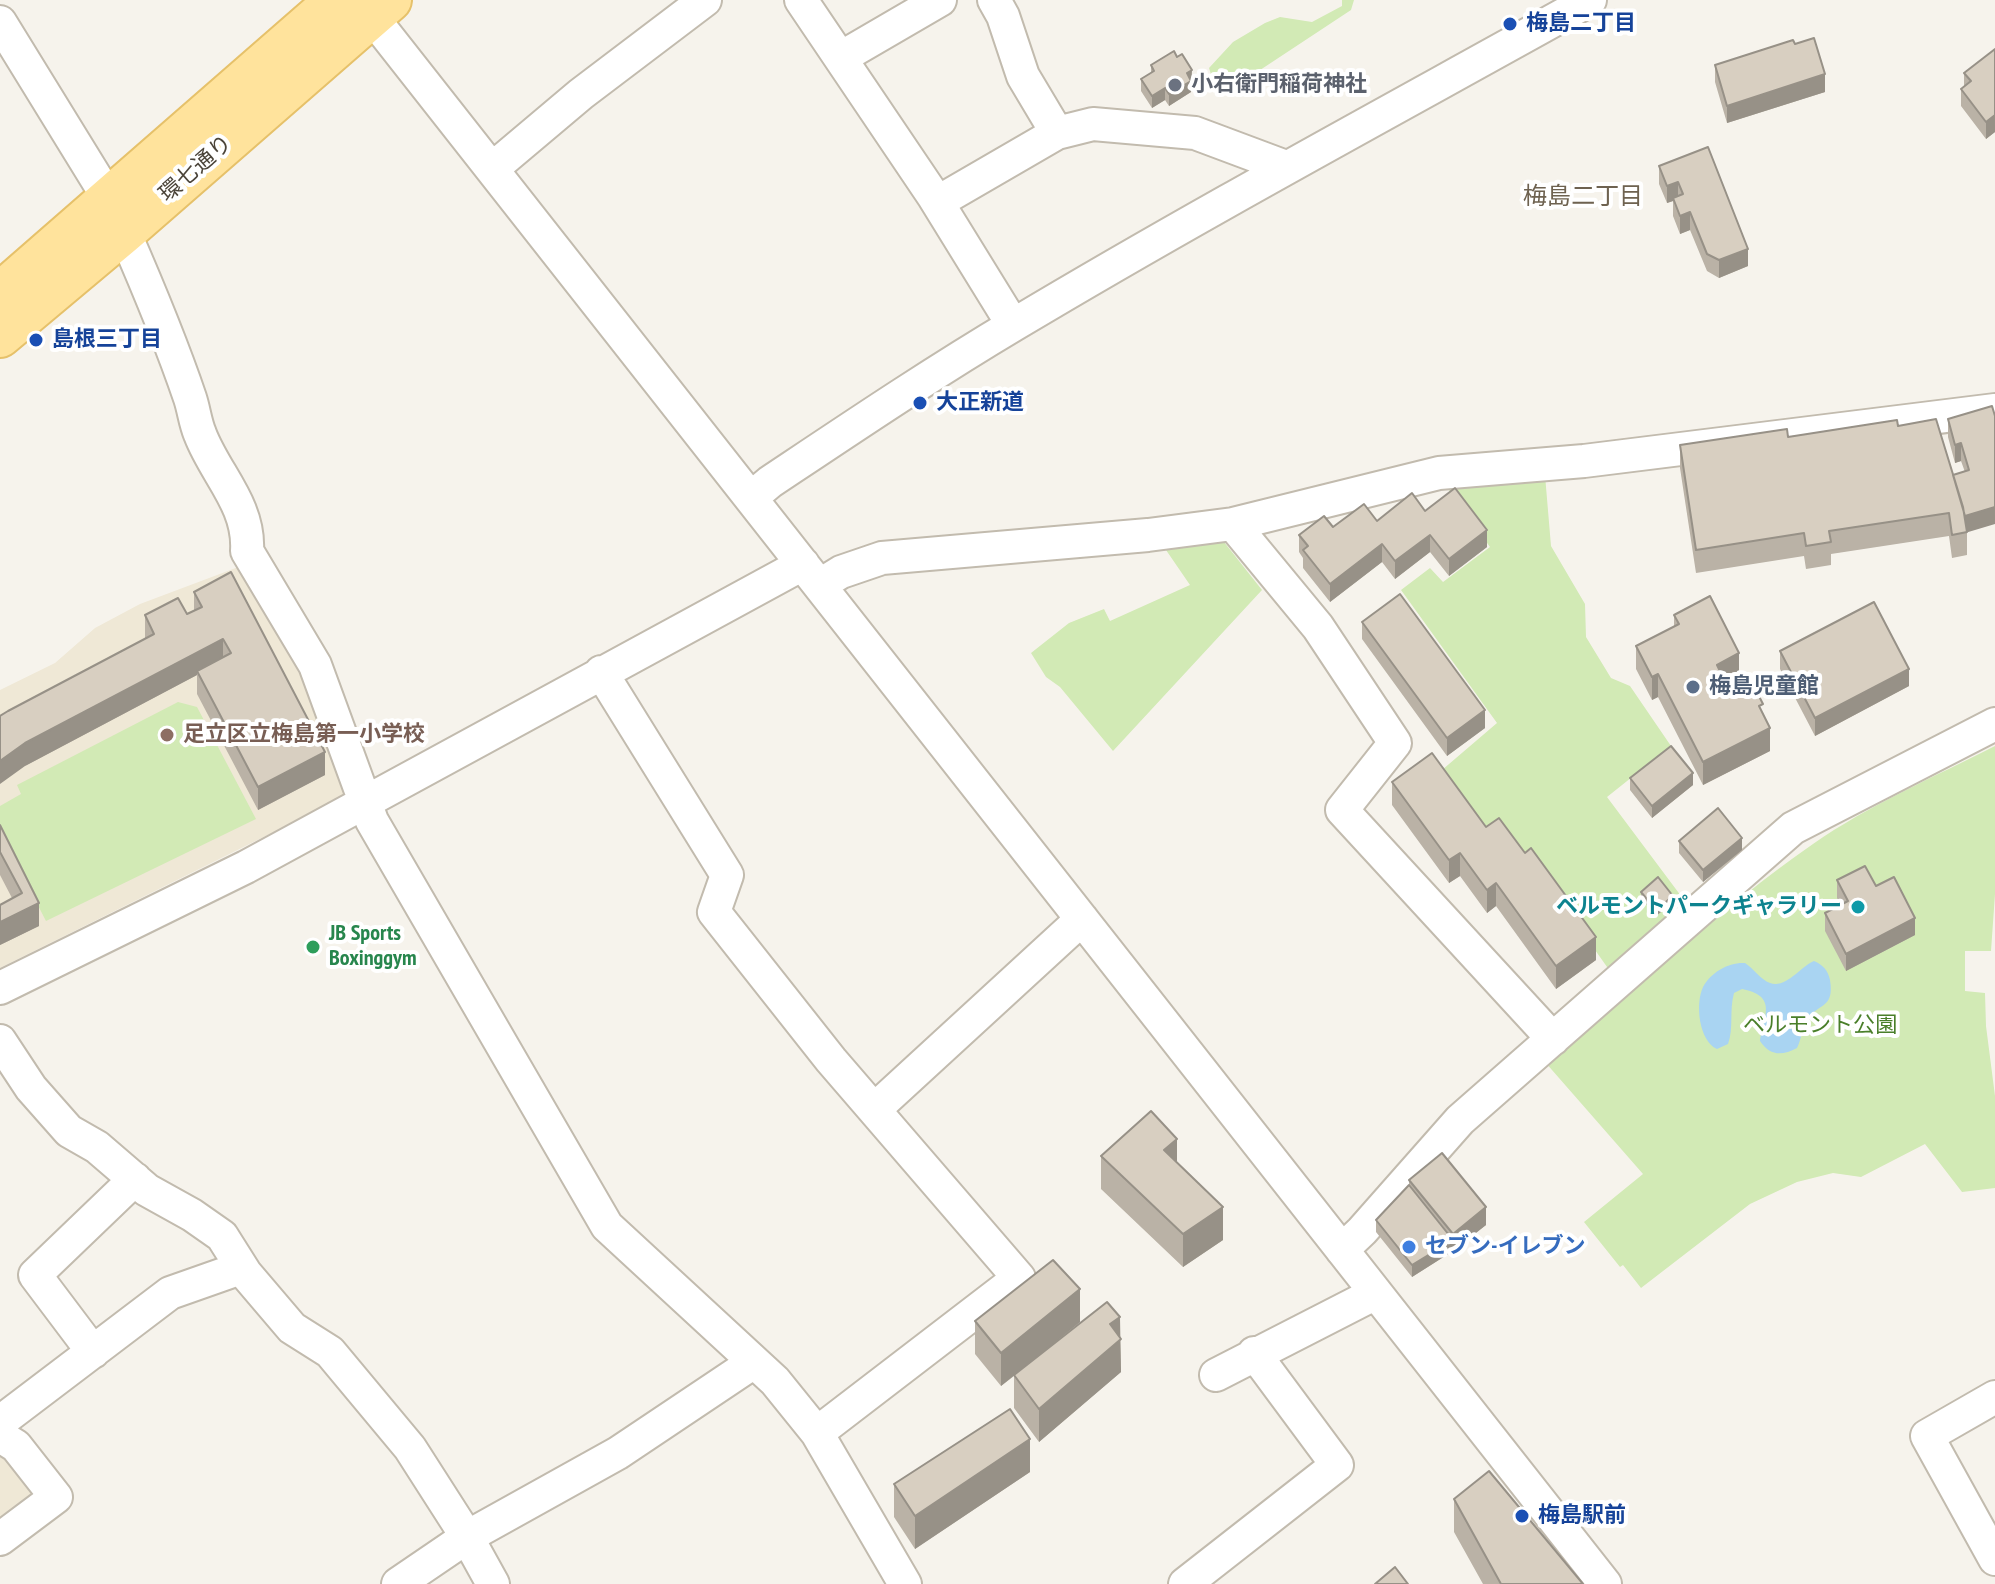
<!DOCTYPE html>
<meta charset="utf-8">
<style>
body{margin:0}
canvas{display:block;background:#f6f3ec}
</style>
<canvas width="1995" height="1584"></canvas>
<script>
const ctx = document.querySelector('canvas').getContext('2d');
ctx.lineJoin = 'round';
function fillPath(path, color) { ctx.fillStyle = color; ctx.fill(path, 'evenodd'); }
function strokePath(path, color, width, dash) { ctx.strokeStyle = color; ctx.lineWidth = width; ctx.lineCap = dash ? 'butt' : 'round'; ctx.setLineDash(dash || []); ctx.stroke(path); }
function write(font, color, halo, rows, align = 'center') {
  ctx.font = font + ' "PT Sans Narrow","Noto Sans JP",sans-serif'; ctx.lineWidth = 8; ctx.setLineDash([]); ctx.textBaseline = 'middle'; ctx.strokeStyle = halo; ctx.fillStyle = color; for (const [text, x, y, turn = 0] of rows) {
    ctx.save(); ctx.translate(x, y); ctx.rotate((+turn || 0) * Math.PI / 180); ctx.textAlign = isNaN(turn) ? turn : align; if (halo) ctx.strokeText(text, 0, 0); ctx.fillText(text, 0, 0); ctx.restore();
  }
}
const education = new Path2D(`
 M241,566L314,679L351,781L344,797L0,968V690L55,663L95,628L140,604Z
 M0,1451L35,1495L0,1524Z`);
const green = new Path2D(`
 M1342,0H1354L1351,10L1248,78L1226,89L1214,84L1209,68L1233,42L1265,23L1280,17L1312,22L1342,6Z
 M1545,475L1551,546L1585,604L1586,637L1611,678L1630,686L1671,746L1607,797L1690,908L1612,974L1535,865L1482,834L1435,776L1497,723L1401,590L1430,568L1443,582L1490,547L1446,486Z
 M1224,542L1262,590L1113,751L1060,687L1046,677L1031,653L1069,623L1104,609L1110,621L1190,585L1166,550Z
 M178,702L197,707L256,819L46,921L0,832V806L21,794L17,785Z
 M1995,746V894L1991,951H1965V991L1985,993L1986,1026L1995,1096V1188L1962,1192L1925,1144L1861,1177L1833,1173L1797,1182L1750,1204L1641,1288L1623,1265L1620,1267L1584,1222L1643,1174L1545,1062C1637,993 1718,909 1813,844C1869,805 1934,777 1995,746Z`);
const water = new Path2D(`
 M1814,961C1823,965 1828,970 1830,980C1835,1011 1816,1002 1805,1023C1802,1030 1801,1040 1797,1048C1782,1056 1770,1056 1760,1041C1764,1016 1778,996 1742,989L1734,993C1729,1011 1734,1028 1728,1044L1717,1049C1699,1041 1695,1004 1703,987C1711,972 1729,962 1745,963C1753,968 1761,980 1770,983C1786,989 1801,966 1814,961Z`);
const minor = new Path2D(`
 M801,0L934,197L1013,325
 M994,0L1003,16L1023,76L1057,133
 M372,17L1605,1584
 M0,22L109,199
 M842,57L940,0
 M492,169L581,94L705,0
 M938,202L1057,133L1093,124L1195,133L1286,167
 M124,232C148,287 171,342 190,398C194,410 195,422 200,434C215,474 250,505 247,551L315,665L372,821L607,1226L775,1381L817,1433L905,1584
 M751,498L770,482C851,428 931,374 1015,324C1204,211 1398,107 1590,0
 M1233,524L1318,627L1395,743L1342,810L1553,1039
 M820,585L841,572L882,558L1148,535L1233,524L1439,473L1584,461L1995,410
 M601,672L727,875L714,912L831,1060L1019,1278L817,1433
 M0,988L246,867L803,564
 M0,1041L31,1088L69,1131L97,1147L147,1190L192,1215L222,1236L246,1274L292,1328L330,1352L410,1448L467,1537L493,1584
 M875,1109L1082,919
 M1342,1250L1362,1231L1460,1120L1793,828L1995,724
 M93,1352L35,1275L135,1179
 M1216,1375L1376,1293
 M1995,1397L1927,1436L1995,1559
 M0,1422L170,1293L241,1268
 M0,1436L16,1446L56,1497L0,1539
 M398,1584L467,1537L618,1453L754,1362
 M1185,1584L1337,1465L1254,1353`);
const major = new Path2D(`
 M0,294L337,0
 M0,336L124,232L390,0`);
const wall = new Path2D(`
 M1795,44L1825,92L1727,123L1715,82V65Z
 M1995,49V132L1986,139L1961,106V89L1964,86V73Z
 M1151,65L1192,82L1191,92L1169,106L1165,100L1152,108L1141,91V79L1151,73Z
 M1708,147L1748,266L1719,278L1707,271L1690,230L1680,234L1673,216V201L1667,203L1659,184V166Z
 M1992,406L1967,532V555L1952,558L1949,536L1831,554V565L1806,569L1804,556L1696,573L1680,468V445L1788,437L1898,426L1953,475L1965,472L1961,461L1955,463L1948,437V419Z
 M1377,521L1487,547L1449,576L1430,552L1395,579L1382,562L1330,602L1303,568V558L1299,552V535L1333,527Z
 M194,592L325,775L258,810L197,694V675L25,766L145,639V615L187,614L194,610Z
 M1674,615L1739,676L1726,683L1727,686L1763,713L1770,751L1703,785L1658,697L1652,700L1636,669V646L1674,627Z
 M1362,622L1485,728L1447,756L1362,639Z
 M1780,651L1909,686L1815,736L1780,669Z
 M1630,778L1693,785L1652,818L1630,790Z
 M1392,782L1486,827L1596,960L1556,989L1496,906L1487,913L1460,876L1449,883L1392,805Z
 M0,825L39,926L0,945V905L12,898L0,875Z
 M1679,841L1742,850L1703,882L1679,853Z
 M1837,880L1876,886L1915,935L1846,971L1825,931V913L1841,905L1837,898Z
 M1641,892L1673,902L1656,916L1641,898Z
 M1101,1156L1177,1163L1223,1240L1183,1267L1101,1189Z
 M1409,1180L1486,1225L1453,1251L1412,1277L1376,1232V1220L1409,1185Z
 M975,1321L1080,1322L1042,1353L1120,1338L1121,1372L1039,1442L1014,1408V1376L1001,1386L975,1354Z
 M1030,1472L915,1549L894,1517V1484Z
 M1454,1499L1583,1584H1483L1454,1532Z`);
const shadedWall = new Path2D(`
 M1192,70L1191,92L1169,106V94L1187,73Z
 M1825,74V92L1727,123V106Z
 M1165,88V100L1152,108V96Z
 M1995,115V132L1986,139V122Z
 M1678,182V199L1673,198V201L1667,203V186Z
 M1690,212V230L1680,234V216Z
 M1748,249V266L1719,278V260Z
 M1961,443V461L1955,463V445Z
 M1995,507V524L1965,533V516Z
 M1487,530V547L1449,576V559Z
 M1430,535V552L1395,579V561Z
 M1382,544V562L1330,602V584Z
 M223,639V662L197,671V675L25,766L0,784V761L25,743Z
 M1739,653V676L1717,688V665Z
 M1909,669V686L1815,736V718Z
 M1658,674V697L1652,700V677Z
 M1485,710V728L1447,756V738Z
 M1770,728V751L1703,785V762Z
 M325,752V775L258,810V787Z
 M1693,773V785L1652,818V806Z
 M1742,838V850L1703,882V870Z
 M1460,853V876L1449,883V860Z
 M1496,883V906L1487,913V890Z
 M1673,896V902L1656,916V910Z
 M39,903V926L0,945V922Z
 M1915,918V935L1846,971V954Z
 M1596,937V960L1556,989V966Z
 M1177,1139V1172L1164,1150Z
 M1223,1207V1240L1183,1267V1234Z
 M1486,1207V1225L1453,1251L1412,1277V1265L1453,1240V1234Z
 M1080,1289V1322L1001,1386V1353Z
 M1120,1317L1121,1372L1039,1442V1409L1110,1324Z
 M1030,1439V1472L915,1549V1516Z`);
const building = new Path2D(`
 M1814,38L1825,74L1727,106L1715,65L1793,40L1795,44Z
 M1995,49V115L1986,122L1961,89L1971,81L1964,73Z
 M1174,51L1177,57L1182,54L1192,70L1187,73L1191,81L1169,94L1165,88L1152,96L1141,79L1154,71L1151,65Z
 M1708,147L1748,249L1719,260L1707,254L1690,212L1680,216L1673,198L1683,194L1678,182L1667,186L1659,166Z
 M1992,406L1995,416V507L1965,516L1953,475L1969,470L1961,443L1955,445L1948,419Z
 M1936,419L1963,507L1967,532L1952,535L1949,513L1829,531L1831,542L1806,546L1804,533L1696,550L1680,445L1787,429L1788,437L1897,420L1898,426Z
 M1455,488L1487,530L1449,559L1430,535L1395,561L1382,544L1330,584L1303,550L1308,546L1299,535L1324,516L1333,527L1364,504L1377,521L1412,493L1425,511Z
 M231,572L325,752L258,787L197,671L231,653L223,639L25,743L0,761V716L8,711L154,634L145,615L178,598L187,614L202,607L194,592Z
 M1400,594L1485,710L1447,738L1362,622Z
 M1710,596L1739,653L1717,665L1727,686L1748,675L1763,704L1759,706L1770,728L1703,762L1658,674L1652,677L1636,646L1679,624L1674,615Z
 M1874,602L1909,669L1815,718L1780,651Z
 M1671,746L1693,773L1652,806L1630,778Z
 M1432,753L1486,827L1499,818L1525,853L1531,848L1596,937L1556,966L1496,883L1487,890L1460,853L1449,860L1392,782Z
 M1718,808L1742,838L1703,870L1679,841Z
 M0,825L39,903L0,922V905L22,893L0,852Z
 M1865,866L1876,886L1894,877L1915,918L1846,954L1825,913L1848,901L1837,880Z
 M1658,877L1673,896L1656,910L1641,892Z
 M1151,1111L1177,1139L1164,1150L1223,1207L1183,1234L1101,1156Z
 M1442,1153L1486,1207L1453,1234L1409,1180Z
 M1409,1185L1453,1240L1412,1265L1376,1220Z
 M1053,1260L1080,1289L1001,1353L975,1321Z
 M1107,1302L1120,1317L1110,1324L1121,1339L1039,1409L1014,1375Z
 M1010,1409L1030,1439L915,1516L894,1484Z
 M1489,1471L1583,1584H1501L1454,1499Z
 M1395,1567L1408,1584H1375Z`);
const markers = [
 [1510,24,8,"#1a4fb4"],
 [1175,85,8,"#6b7280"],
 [36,340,8,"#1a4fb4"],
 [920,403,8,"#1a4fb4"],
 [1693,687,8,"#5c6f8a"],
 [167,735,8,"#8d6e63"],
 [1858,907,8,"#0f9aa8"],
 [313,947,8,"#2e9e5b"],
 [1409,1247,8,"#3f7fe0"],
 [1522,1516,8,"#1a4fb4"]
];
const transitNames = [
 ["梅島二丁目",1526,24],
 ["島根三丁目",52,340],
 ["大正新道",936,403],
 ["梅島駅前",1538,1516]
];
const worshipNames = [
 ["小右衛門稲荷神社",1191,85]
];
const streetNames = [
 ["環七通り",196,169,-41]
];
const serviceNames = [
 ["梅島児童館",1709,687]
];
const educationNames = [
 ["足立区立梅島第一小学校",183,735]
];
const cultureNames = [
 ["ベルモントパークギャラリー",1842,907]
];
const leisureNames = [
 ["JB Sports",329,934],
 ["Boxinggym",329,959]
];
const parkNames = [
 ["ベルモント公園",1820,1026]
];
const shopNames = [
 ["セブン-イレブン",1425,1247]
];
const neighbourhoodNames = [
 ["梅島二丁目",1583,197]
];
fillPath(education, '#efe8d6');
fillPath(green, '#d2eab5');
fillPath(water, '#a9d4f2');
strokePath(minor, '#c2bbae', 36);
strokePath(major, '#e6c16a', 46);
strokePath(minor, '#fff', 32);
strokePath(major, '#ffe39c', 42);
fillPath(wall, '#bab2a6');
fillPath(shadedWall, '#979187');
fillPath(building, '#d8cfc1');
strokePath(building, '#979187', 2);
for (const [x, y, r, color] of markers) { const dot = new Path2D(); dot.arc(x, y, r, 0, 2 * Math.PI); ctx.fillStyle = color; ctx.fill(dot); strokePath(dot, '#fff', 3); }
write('bold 22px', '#164399', '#fff', transitNames, 'left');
write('bold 22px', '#5b616d', '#fff', worshipNames, 'left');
write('22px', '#4b4439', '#fff', streetNames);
write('bold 22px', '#4e5e75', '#fff', serviceNames, 'left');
write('bold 22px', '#785e54', '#fff', educationNames, 'left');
write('bold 22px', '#0d838f', '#fff', cultureNames, 'right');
write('bold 22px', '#27864d', '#fff', leisureNames, 'left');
write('22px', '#4a7f2a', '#fff', parkNames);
write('bold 22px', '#366cbe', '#fff', shopNames, 'left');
write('24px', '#6e6250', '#fff', neighbourhoodNames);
</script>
